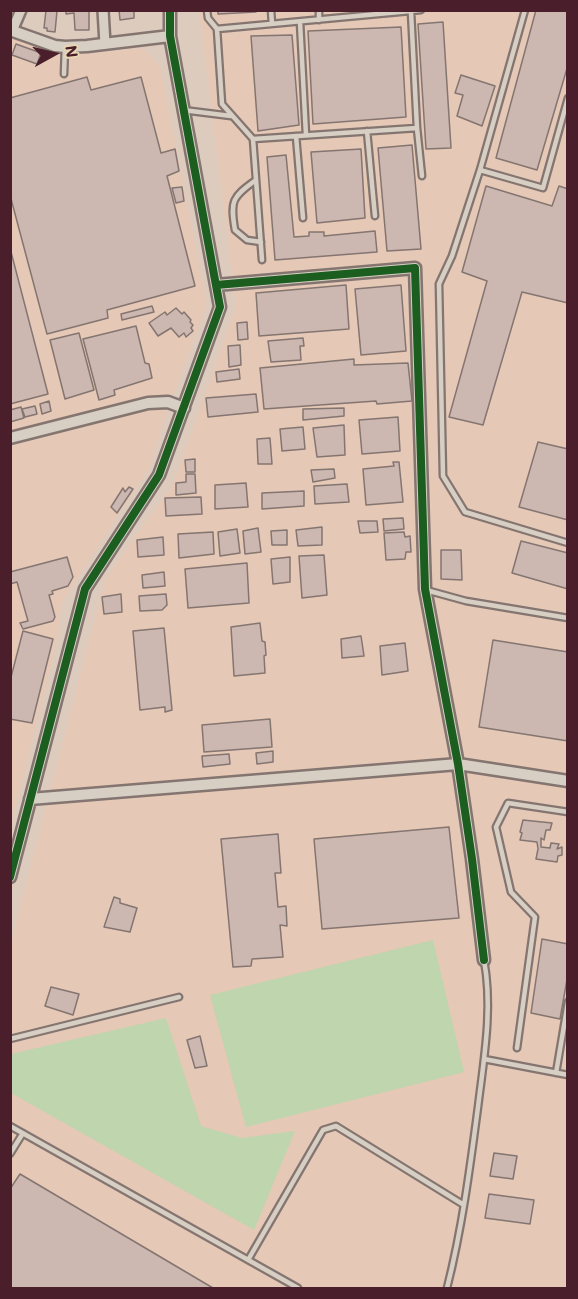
<!DOCTYPE html>
<style>
body{margin:0}
#map{position:relative;width:578px;height:1299px;overflow:hidden;background:#ddccbe;font-family:Mali,sans-serif}
canvas{display:block}
.frame{position:absolute;inset:0;border:12px solid #4a1f2b;pointer-events:none}
.north{position:absolute;left:24px;top:24px;width:60px;height:60px;-webkit-text-stroke:4px #e7d5b3;paint-order:stroke;rotate:82deg;font-size:16px;font-weight:700;line-height:24px;text-align:center;color:#4a1f2b}
.north::after{content:'';display:block;margin:auto;width:21px;height:27px;background:#4a1f2b;clip-path:polygon(50% 0,100% 100%,50% 72%,0 100%)}
</style>
<div id="map">
<canvas width="578" height="1299"></canvas>
<div class="frame"></div>
<div class="north">N</div>
</div>
<script>
const ctx = document.querySelector('canvas').getContext('2d');
ctx.lineJoin = 'round';
function fillPath(path, color) { ctx.fillStyle = color; ctx.fill(path, 'evenodd'); }
function strokePath(path, color, width, dash) { ctx.strokeStyle = color; ctx.lineWidth = width; ctx.lineCap = dash ? 'butt' : 'round'; ctx.setLineDash(dash || []); ctx.stroke(path); }
const built = new Path2D(`
 M199,11H567V1288H11V943L105,579L174,482L236,306Z
 M11,37L53,53L76,54L143,48L160,66L207,304L164,420L149,468L62,602L58,637L11,826Z`);
const green = new Path2D(`
 M433,940L464,1072L246,1127L210,995Z
 M166,1018L201,1126L242,1138L295,1131L254,1230L11,1093V1054Z`);
const building = new Path2D(`
 M46,10L57,11L55,32L47,31V28H44Z
 M64,10H89V30H75L74,13L66,14V11Z
 M119,10H134V18L120,20Z
 M218,10H256V12L218,14Z
 M536,10H568V65L537,170L496,158Z
 M443,22L451,148L426,149L418,24Z
 M401,27L406,117L313,124L308,31Z
 M292,35L299,125L258,131L251,36Z
 M16,44L41,53L37,64L12,55Z
 M461,75L495,86L482,126L457,116L463,95L455,93Z
 M87,77L91,90L141,77L161,153L175,149L179,171L167,176L195,286L107,310L108,318L47,334L10,195V98Z
 M412,145L421,249L387,251L378,148Z
 M361,149L365,218L317,223L311,152Z
 M286,155L294,237L309,236V232H324V236L375,231L377,252L275,260L267,157Z
 M486,186L552,206L559,186L568,189V303L522,292L483,425L449,417L487,281L462,272Z
 M182,187L184,201L176,203L172,188Z
 M10,248L48,394L10,404Z
 M346,285L349,329L259,336L256,293Z
 M401,285L406,351L361,355L355,289Z
 M152,306L154,312L122,320L121,314Z
 M176,308L182,314L184,312L191,320L190,322L193,325L191,328L193,331L186,337L184,333L179,337L171,328L158,336L149,323L165,312L167,315Z
 M247,322L248,339L238,340L237,323Z
 M136,326L145,363L149,364L152,378L114,390L115,395L99,400L83,339Z
 M79,333L94,390L65,399L50,340Z
 M303,338L304,346H300L301,360L271,362L268,341Z
 M240,345L241,365L229,367L228,346Z
 M354,359V365L408,363L412,401L377,404L376,401L264,409L260,368Z
 M239,369L240,379L217,382L216,372Z
 M256,394L258,412L208,417L206,398Z
 M49,401L51,411L42,414L40,404Z
 M35,406L37,414L25,417L22,409Z
 M21,407L24,418L10,422V410Z
 M344,408V416L303,420V409Z
 M398,417L400,451L362,454L359,420Z
 M344,425L345,455L317,457L313,428Z
 M303,427L305,449L282,451L280,429Z
 M270,438L272,464H258L257,439Z
 M538,442L568,449V520L519,507Z
 M195,459V472H186L185,460Z
 M393,462H399L403,502L366,505L363,469L394,466Z
 M334,469L335,478L313,482L311,470Z
 M186,474H195L196,493L176,495V483L186,482Z
 M246,483L248,507L215,509V485Z
 M347,484L349,502L315,504L314,486Z
 M129,487L133,489L117,513L111,507L123,488L125,492Z
 M304,491V506L262,509V493Z
 M201,497L202,514L166,516L165,498Z
 M403,518L404,529L384,531L383,519Z
 M358,521H377L378,532L360,533Z
 M322,527V545L298,546L296,530Z
 M258,528L261,552L245,554L243,531Z
 M237,529L240,553L220,556L218,532Z
 M287,530V545H272L271,531Z
 M213,532L214,554L179,558L178,534Z
 M404,532L405,537L410,536L411,552H406L405,559L386,560L384,533Z
 M163,537L164,555L138,557L137,540Z
 M521,541L568,553V589L512,573Z
 M441,550H461L462,580L441,579Z
 M324,555L327,595L302,598L299,556Z
 M67,557L73,577L68,586L52,591L53,594L49,595L55,617L53,621L23,629L20,623L28,621L17,582L10,584V572Z
 M290,557V582L273,584L271,559Z
 M247,563L249,603L188,608L185,569Z
 M164,572L165,586L143,588L142,575Z
 M121,594L122,612L104,614L102,597Z
 M166,594L167,605L162,610L140,611L139,596Z
 M260,623L262,641L265,642L266,655L264,656L265,673L234,676L231,627Z
 M164,628L172,710L165,712V707L140,710L133,631Z
 M23,631L53,639L32,723L10,719V681Z
 M361,636L364,656L342,658L341,639Z
 M493,640L568,652V741L479,727Z
 M405,643L408,671L382,675L380,646Z
 M270,719L272,747L204,752L202,725Z
 M273,751V762L257,764L256,753Z
 M229,754L230,764L203,767L202,756Z
 M523,820L552,823L550,830H546L544,840L541,838V847L550,848L551,843L559,844L557,849L562,847V855L558,856L557,862L536,859L538,849L537,842L520,840L522,833L520,832Z
 M449,827L459,918L322,929L314,839Z
 M278,834L281,873H275L278,907L286,906L287,926L280,925L283,957L252,959L251,966L233,967L221,839Z
 M114,897L120,899V903L137,908L130,932L104,927Z
 M542,939L568,944V974L560,1019L531,1013Z
 M51,987L79,994L73,1015L45,1006Z
 M200,1036L207,1066L195,1068L187,1040Z
 M494,1153L517,1156L513,1179L490,1176Z
 M20,1174L213,1288H10V1189Z
 M489,1194L534,1200L530,1224L485,1218Z`);
const service = new Path2D(`
 M207,10L208,18L217,29
 M271,10L272,24
 M319,10V20
 M525,10L480,170L452,256L439,284L443,476L465,512L568,543
 M411,12L417,128L422,176
 M300,22L306,135
 M64,74L65,47
 M183,110L231,116
 M367,131L375,216
 M296,136L303,218
 M253,139L417,128
 M480,170L543,188L568,98
 M256,180C232,197 230,201 235,230L247,240L261,242
 M262,260L253,139L222,104L217,29L421,10
 M426,590L466,601L568,618
 M10,1039L179,997
 M517,1048L535,917L511,892L496,827L508,803L568,812
 M484,1059L568,1075
 M556,1073L568,1002
 M10,1126L298,1288
 M10,1154L23,1133
 M248,1260L323,1130L336,1126L464,1205
 M447,1288C462,1229 470,1168 478,1107C484,1058 493,1008 484,960`);
const minor = new Path2D(`
 M103,10L105,44
 M12,31L21,10`);
const tertiary = new Path2D(`
 M10,30L55,46L65,47L87,46L170,36
 M216,285L415,268L425,589L458,764L472,859L484,960
 M10,438L148,403L168,402L184,408
 M30,799L458,764L568,781
 M10,877L85,589L159,475L220,307L170,36V10`);
const cycleway = new Path2D(`
 M216,285L415,268L425,589L458,764L472,859L484,960
 M10,877L85,589L159,475L220,307L170,36V10`);
fillPath(built, '#e5c8b6');
fillPath(green, '#bed5ae');
fillPath(building, '#ccb7b1');
strokePath(building, '#847570', 1.5);
strokePath(service, '#847570', 9);
strokePath(minor, '#847570', 14);
strokePath(tertiary, '#847570', 15);
strokePath(service, '#d7cfc3', 4.5);
strokePath(minor, '#d7cfc3', 9);
strokePath(tertiary, '#d7cfc3', 10);
strokePath(cycleway, '#1b5e20', 8);
</script>
